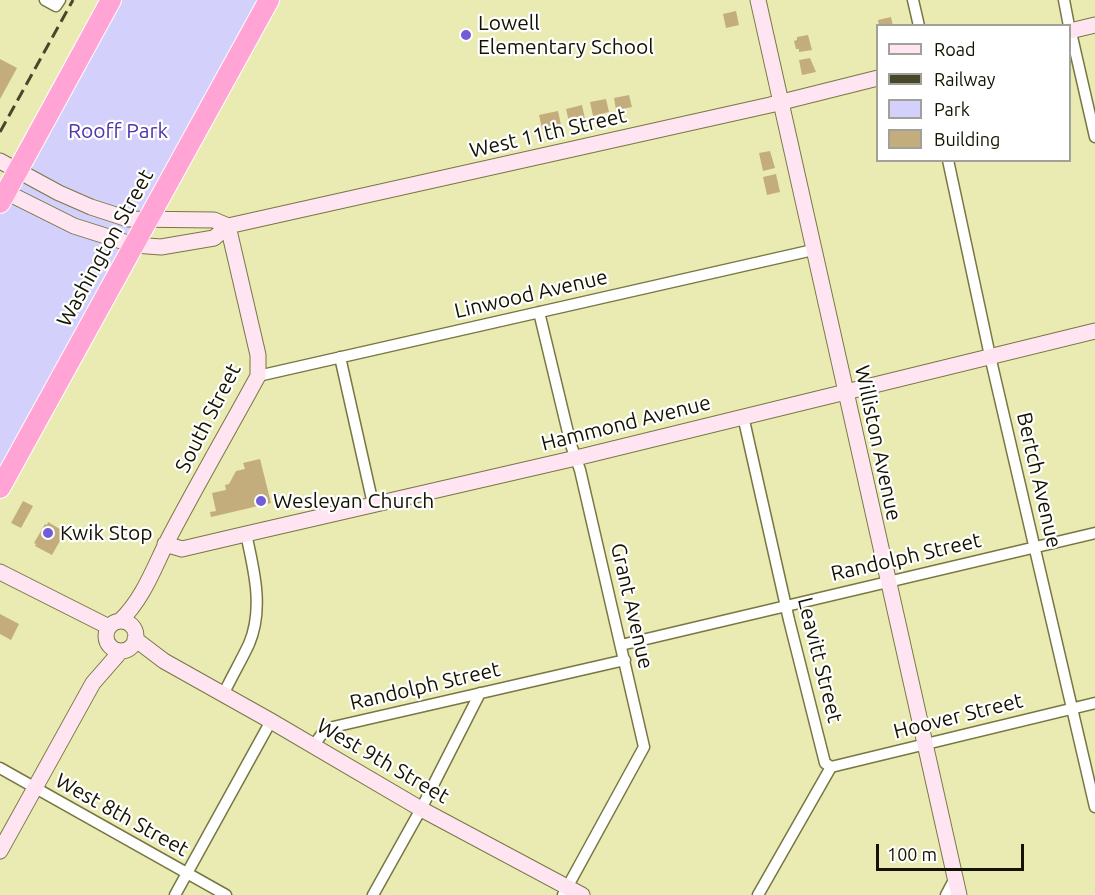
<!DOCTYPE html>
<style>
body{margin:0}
#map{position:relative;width:1095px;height:895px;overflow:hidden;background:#eaeab3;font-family:Ubuntu,sans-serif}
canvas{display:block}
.legend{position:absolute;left:876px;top:24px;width:195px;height:138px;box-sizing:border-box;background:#fff;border:2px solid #a1a199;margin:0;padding:8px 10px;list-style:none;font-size:18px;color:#141301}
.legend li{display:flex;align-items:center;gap:12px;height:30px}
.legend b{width:30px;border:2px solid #a1a199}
.scale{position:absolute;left:876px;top:844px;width:148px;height:27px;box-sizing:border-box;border:3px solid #141301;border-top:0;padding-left:8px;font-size:18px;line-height:21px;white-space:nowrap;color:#141301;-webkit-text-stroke:4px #fff;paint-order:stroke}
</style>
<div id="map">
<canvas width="1095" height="895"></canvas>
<ul class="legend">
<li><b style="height:8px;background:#ffe4f2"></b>Road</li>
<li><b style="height:8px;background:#48472c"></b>Railway</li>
<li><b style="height:16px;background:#d3d1fb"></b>Park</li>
<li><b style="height:16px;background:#c3ad7c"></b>Building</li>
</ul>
<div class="scale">100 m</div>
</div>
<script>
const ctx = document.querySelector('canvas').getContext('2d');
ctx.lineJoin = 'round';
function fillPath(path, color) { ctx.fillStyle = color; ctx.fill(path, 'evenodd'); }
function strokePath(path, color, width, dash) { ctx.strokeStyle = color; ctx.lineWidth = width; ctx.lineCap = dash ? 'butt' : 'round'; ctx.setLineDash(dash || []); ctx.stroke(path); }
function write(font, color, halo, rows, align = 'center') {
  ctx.font = font + ' Ubuntu,sans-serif'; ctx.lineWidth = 4.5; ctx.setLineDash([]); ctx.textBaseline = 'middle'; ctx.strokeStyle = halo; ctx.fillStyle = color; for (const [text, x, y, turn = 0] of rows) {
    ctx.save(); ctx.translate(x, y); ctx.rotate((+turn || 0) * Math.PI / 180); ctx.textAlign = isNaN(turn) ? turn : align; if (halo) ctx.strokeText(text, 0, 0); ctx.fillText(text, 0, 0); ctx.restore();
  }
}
const green = new Path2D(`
 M111,0H269L0,488V203Z`);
const building = new Path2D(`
 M736,11L739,25L726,28L723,14Z
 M891,17L893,26H879L878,20Z
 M808,35L812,50L799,52V49H796L794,41L797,40V37Z
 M810,58L816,72L802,75L799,60Z
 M0,59L17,68L0,99Z
 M629,95L632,107L616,110L614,98Z
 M606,99L609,112L593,116L590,102Z
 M582,105L585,119L569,122L566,109Z
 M558,111L561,125L542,129L539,115Z
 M770,151L775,168L763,171L759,153Z
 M776,174L780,192L767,195L763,177Z
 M260,459L271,503L211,517L210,512L216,511L212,493L226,490L225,485L229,484L236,471L245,469L243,463Z
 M23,501L33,506L21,528L11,523Z
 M48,522L65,532L52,555L35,546L36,544L34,543L45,524L47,525Z
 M0,614L19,624L11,640L0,634Z`);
const street = new Path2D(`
 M45,0L56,6L60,0
 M913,0L919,26
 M1064,0L1069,26
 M1070,28L1095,137
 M948,160L990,356L1095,807
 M539,312L571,445L580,470L644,747L563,895
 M340,357L373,504
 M258,376L813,250
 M743,416L789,620L825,763L831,767
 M621,645L1095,533
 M223,695C231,678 241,661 249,644C264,609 254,570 246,534
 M313,746L325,730L333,727L625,660
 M831,767L1095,703
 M0,768L226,895
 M175,895L271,721
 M373,895L421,809L480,693
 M758,895L831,767
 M946,895L955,878`);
const secondary = new Path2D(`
 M758,0L959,895
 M1070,31L1095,25
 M0,161L59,193L91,207L128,219L214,220L228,226
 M0,189L74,226L134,245L161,247L214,238L228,226L770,105L878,78
 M165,544L182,549L246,534L576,458L1095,331
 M0,572L109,627
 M120,621C145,597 155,564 171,534C199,481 229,429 258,376V355L228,226
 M106 636a15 15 0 1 1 30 0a15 15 0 1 1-30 0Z
 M135,639L164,661L271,721L421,809L582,895
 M0,851L93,683L121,651`);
const highway = new Path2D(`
 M0,203L111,0
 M0,488L269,0`);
const rail = new Path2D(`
 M0,132L73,0`);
const markers = [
 [466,35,6,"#725dd7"],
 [261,501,6,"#725dd7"],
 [48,533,6,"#725dd7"]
];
const poiNames = [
 ["Lowell",478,23],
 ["Elementary School",478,47],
 ["Wesleyan Church",273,501],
 ["Kwik Stop",60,533]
];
const parkNames = [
 ["Rooff Park",118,131]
];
const streetNames = [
 ["West 11th Street",548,133,-13],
 ["Washington Street",105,248,-61],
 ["Linwood Avenue",531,294,-13],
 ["South Street",208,418,-63],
 ["Hammond Avenue",626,423,-14],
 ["Williston Avenue",878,443,78],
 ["Bertch Avenue",1039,480,77],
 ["Randolph Street",906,557,-13],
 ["Grant Avenue",632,606,77],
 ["Leavitt Street",820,660,76],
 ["Randolph Street",425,686,-13],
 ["Hoover Street",958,716,-14],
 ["West 9th Street",383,761,30],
 ["West 8th Street",122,815,29]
];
fillPath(green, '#d3d1fb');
fillPath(building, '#c3ad7c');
strokePath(street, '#787744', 13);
strokePath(secondary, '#787744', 17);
strokePath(highway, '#fff', 22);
strokePath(street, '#fff', 10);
strokePath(secondary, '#ffe4f2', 15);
strokePath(highway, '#ffa4d4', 20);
strokePath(rail, '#48472c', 3, [12, 6]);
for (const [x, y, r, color] of markers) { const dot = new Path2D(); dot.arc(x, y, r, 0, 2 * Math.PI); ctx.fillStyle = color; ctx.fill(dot); strokePath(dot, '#fff', 2); }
write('21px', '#141301', '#fff', poiNames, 'left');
write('21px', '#5036a9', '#fff', parkNames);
write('21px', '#141301', '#fff', streetNames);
</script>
